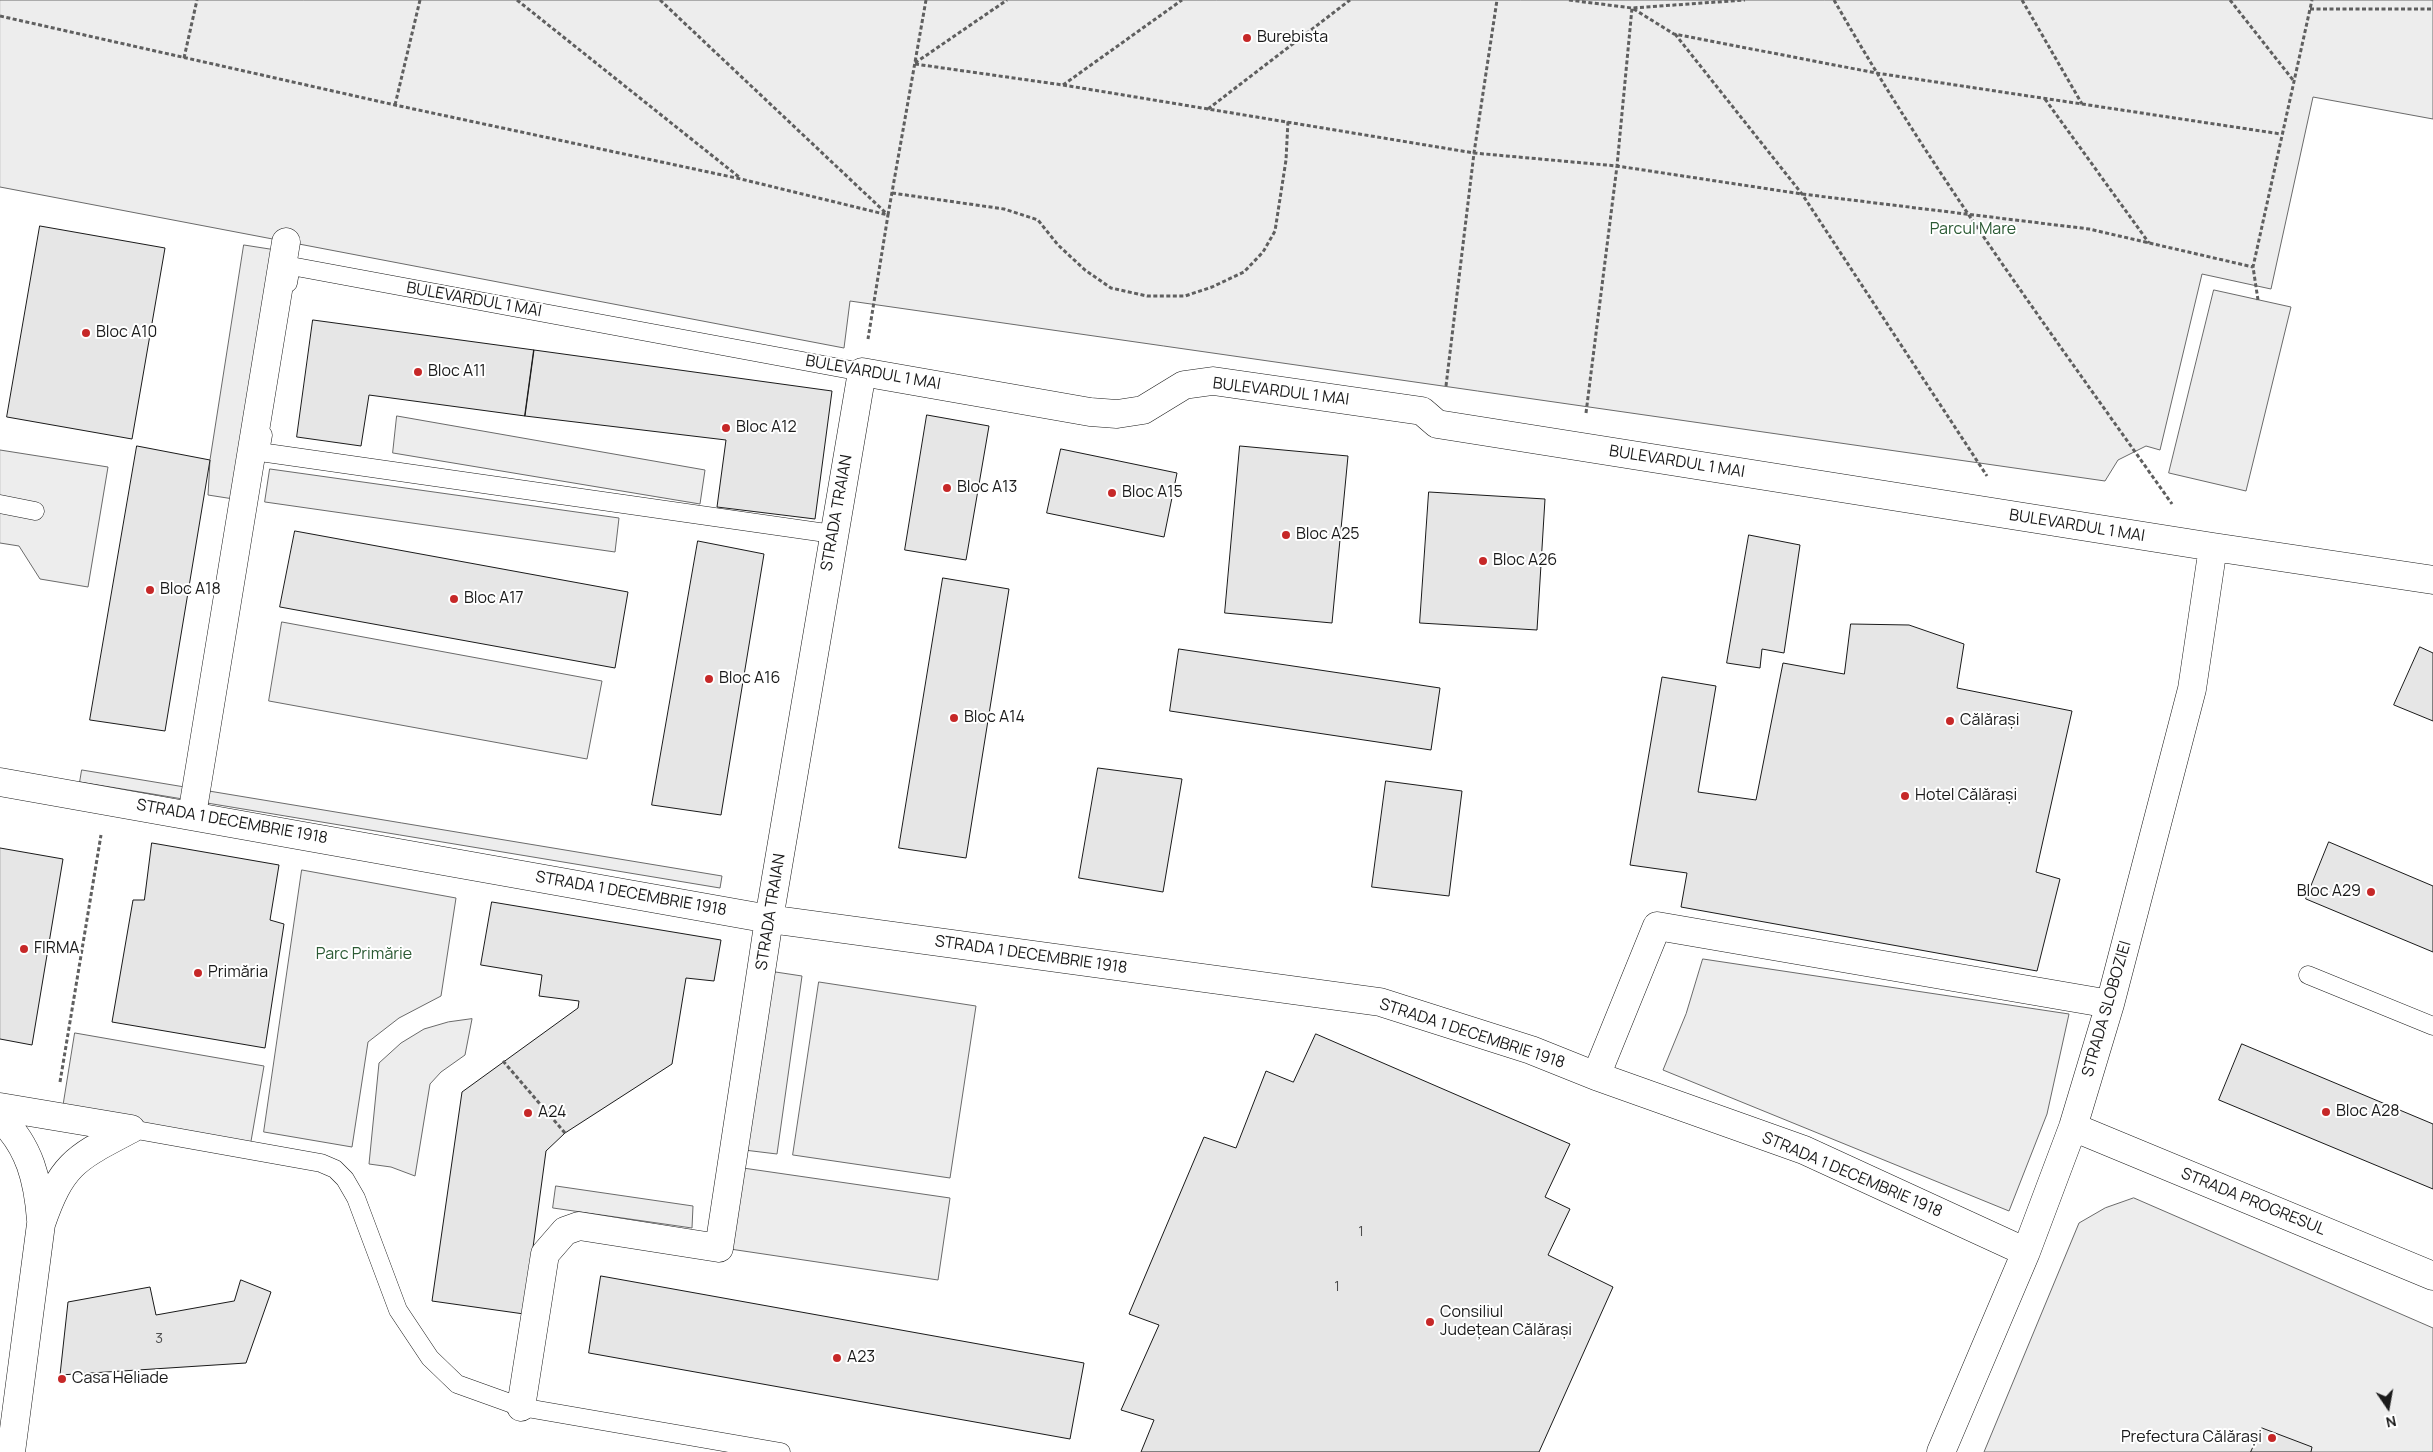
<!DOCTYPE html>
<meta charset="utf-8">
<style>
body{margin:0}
#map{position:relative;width:2433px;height:1452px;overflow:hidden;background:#fff;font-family:Manrope,sans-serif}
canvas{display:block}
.north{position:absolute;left:2363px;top:1382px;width:50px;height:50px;-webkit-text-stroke:4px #fff;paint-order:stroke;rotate:168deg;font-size:14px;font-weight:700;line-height:20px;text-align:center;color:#1a1a1a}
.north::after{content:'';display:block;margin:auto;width:18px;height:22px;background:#1a1a1a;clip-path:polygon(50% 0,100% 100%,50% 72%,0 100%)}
</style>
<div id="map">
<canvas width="2433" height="1452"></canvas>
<div class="north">N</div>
</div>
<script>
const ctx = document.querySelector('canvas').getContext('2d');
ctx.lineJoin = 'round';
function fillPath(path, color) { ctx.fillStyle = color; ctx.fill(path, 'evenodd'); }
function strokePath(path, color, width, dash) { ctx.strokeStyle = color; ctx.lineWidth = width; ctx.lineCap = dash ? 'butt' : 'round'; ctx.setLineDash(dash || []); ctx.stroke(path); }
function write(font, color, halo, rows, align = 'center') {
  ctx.font = font + ' Manrope,sans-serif'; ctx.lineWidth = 4; ctx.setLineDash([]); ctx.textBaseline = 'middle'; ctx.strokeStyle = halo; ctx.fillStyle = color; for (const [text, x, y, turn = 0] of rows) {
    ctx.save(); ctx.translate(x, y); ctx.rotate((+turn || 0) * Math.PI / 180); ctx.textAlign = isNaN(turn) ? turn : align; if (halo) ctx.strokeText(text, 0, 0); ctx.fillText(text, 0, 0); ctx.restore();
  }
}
const built = new Path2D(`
 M0,0H2433V119L2313,97L2271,289L2202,274L2160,450L2146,446L2118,460L2105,481L850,301L844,348L0,187Z
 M244,245L276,250L240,500L208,495L210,460Z
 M2214,290L2291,307L2246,491L2169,473Z
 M397,416L705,470L700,504L393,453Z
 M0,450L108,467L88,587L40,579L19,546L0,543Z
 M270,469L619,518L615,552L265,502Z
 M282,622L602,681L587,759L269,701Z
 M82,770L722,876L720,888L80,782Z
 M302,870L456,898L441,996L399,1018L368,1042L352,1147L264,1132Z
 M1703,959L2069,1014L2047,1114L2009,1211L1663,1070L1686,1014Z
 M769,971L802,976L777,1154L744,1150Z
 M819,982L976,1006L950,1178L793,1155Z
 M472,1019L465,1055L441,1072L430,1084L415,1176L391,1167L369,1164L379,1063L401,1043L424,1029L448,1022Z
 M75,1033L264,1066L250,1147L62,1114Z
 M743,1168L950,1198L938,1280L730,1249Z
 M556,1186L693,1206L692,1228L553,1208Z
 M2134,1198L2433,1328V1452H1984L2079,1223L2105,1208Z`);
const building = new Path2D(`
 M40,226L165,248L132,439L7,417Z
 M313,320L534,350L525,416L369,395L361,446L297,437Z
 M534,350L832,391L815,519L717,507L726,440L525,416Z
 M927,415L989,426L966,560L905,550Z
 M137,446L210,460L165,731L90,720Z
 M1240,446L1348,456L1332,623L1225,613Z
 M1061,449L1177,473L1164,537L1047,513Z
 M1429,492L1545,499L1537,630L1420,623Z
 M295,531L628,592L615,668L280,607Z
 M1749,535L1800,545L1784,653L1762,649L1760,668L1727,663Z
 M698,541L764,554L721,815L652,805Z
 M943,578L1009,589L966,858L899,848Z
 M1851,624L1909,625L1964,644L1957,688L2072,711L2036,872L2060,879L2037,971L1681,907L1687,873L1630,865L1662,677L1716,686L1698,792L1756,800L1783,663L1844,674Z
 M2420,647L2433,653V721L2394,705Z
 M1179,649L1440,688L1431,750L1170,711Z
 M1098,768L1182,779L1163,892L1079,878Z
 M1386,781L1462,791L1449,896L1372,887Z
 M2329,842L2433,886V952L2306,899Z
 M152,843L279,865L270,920L284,924L265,1048L112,1022L133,900H144Z
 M0,848L63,859L32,1045L0,1039Z
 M492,902L721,940L714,981L686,978L672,1064L565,1133L546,1151L524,1314L432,1301L462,1092L578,1008L579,1001L539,996L542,975L481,965Z
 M1316,1034L1570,1144L1545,1197L1570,1209L1548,1255L1613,1287L1539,1452H1141L1154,1420L1121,1410L1159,1325L1129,1314L1204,1137L1236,1148L1266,1071L1293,1082Z
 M2242,1044L2433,1124V1189L2219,1100Z
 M601,1276L1084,1363L1070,1439L589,1353Z
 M241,1280L271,1292L246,1363L60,1375L68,1302L150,1287L156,1315L234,1301Z
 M2262,1428L2312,1447L2311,1452H2251Z`);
const path = new Path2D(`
 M517,0L739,177
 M660,0L888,215L868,339
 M1569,0L1632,8L1745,0
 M1834,0C1934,176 2055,338 2172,504
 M2022,0L2082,104
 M2230,0L2293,80
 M2310,9H2433
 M0,16L395,105L741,179L888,215L926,0
 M1675,34L1802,194L1987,476
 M184,58L197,0
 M915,63L1007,0
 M915,64L1063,85L1474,153L1617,166L1802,194L2089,229L2253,267
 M1063,85L1182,0
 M2045,99L2149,243
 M395,105L420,0
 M1208,109L1350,0
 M892,193L1004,209L1038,220L1058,245L1085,270L1111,288L1147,296H1185L1212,287L1244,272L1263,252L1275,231L1286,160L1288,121
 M2258,300L2253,267L2312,0
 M1446,386L1474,153L1497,0
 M1586,413L1617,166L1632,8L1674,34L1876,73L2281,134
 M503,1061L565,1133
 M60,1082L101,835`);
const lane = new Path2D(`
 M288,283L291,266L862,372
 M263,435L260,452L833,534
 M0,504L35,511
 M2308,975L2433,1026
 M131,1129L321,1163L335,1169L345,1179L356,1198L398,1310L430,1358L457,1384L521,1407L781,1452`);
const street = new Path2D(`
 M0,782L769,919L1380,1002L1531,1050L1596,1076L1804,1150L2026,1252
 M192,815L286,242
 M1596,1076L1657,926L2110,1004
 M0,1107L131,1129
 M0,1118C30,1146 38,1181 41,1220
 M2073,1127L2433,1276
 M521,1407L545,1254L565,1231L579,1226L719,1248L769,919L862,372L1090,412L1117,414L1143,410L1184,385L1213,381L1422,411L1437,424L2213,547L2433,580
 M11,1452L41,1224C62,1163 76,1158 131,1129
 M1941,1452L2026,1252L2073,1127L2110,1004L2192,689L2213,547`);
const markers = [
 [1247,38,5,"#c62828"],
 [86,333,5,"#c62828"],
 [418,372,5,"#c62828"],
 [726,428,5,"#c62828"],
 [947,488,5,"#c62828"],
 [1112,493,5,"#c62828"],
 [1286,535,5,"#c62828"],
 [1483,561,5,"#c62828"],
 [150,590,5,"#c62828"],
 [454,599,5,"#c62828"],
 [709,679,5,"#c62828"],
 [954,718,5,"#c62828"],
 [1950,721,5,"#c62828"],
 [1905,796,5,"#c62828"],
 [2371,892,5,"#c62828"],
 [24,949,5,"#c62828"],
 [198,973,5,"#c62828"],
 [2326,1112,5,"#c62828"],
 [528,1113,5,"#c62828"],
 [1430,1322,5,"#c62828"],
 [837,1358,5,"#c62828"],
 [62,1379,5,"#c62828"],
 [2272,1438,5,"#c62828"]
];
const numberNames = [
 ["1",1361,1232],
 ["1",1337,1287],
 ["3",159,1339]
];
const poiNames = [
 ["Burebista",1257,38],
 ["Bloc A10",96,333],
 ["Bloc A11",428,372],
 ["Bloc A12",736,428],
 ["Bloc A13",957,488],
 ["Bloc A15",1122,493],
 ["Bloc A25",1296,535],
 ["Bloc A26",1493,561],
 ["Bloc A18",160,590],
 ["Bloc A17",464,599],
 ["Bloc A16",719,679],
 ["Bloc A14",964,718],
 ["Călărași",1960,721],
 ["Hotel Călărași",1915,796],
 ["Bloc A29",2361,892,"right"],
 ["FIRMA",34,949],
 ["Primăria",208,973],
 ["Bloc A28",2336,1112],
 ["A24",538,1113],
 ["Consiliul",1440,1313],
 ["Județean Călărași",1440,1331],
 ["A23",847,1358],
 ["Casa Heliade",72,1379],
 ["Prefectura Călărași",2262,1438,"right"]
];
const parkNames = [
 ["Parcul Mare",1973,230],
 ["Parc Primărie",364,955]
];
const streetNames = [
 ["BULEVARDUL 1 MAI",474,300,10],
 ["BULEVARDUL 1 MAI",873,373,10],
 ["BULEVARDUL 1 MAI",1281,392,7],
 ["BULEVARDUL 1 MAI",1677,462,9],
 ["STRADA TRAIAN",837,513,-80],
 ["BULEVARDUL 1 MAI",2077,526,9],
 ["STRADA 1 DECEMBRIE 1918",232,822,10],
 ["STRADA 1 DECEMBRIE 1918",631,894,10],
 ["STRADA TRAIAN",771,912,-81],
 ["STRADA 1 DECEMBRIE 1918",1031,955,8],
 ["STRADA SLOBOZIEI",2107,1009,-74],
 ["STRADA 1 DECEMBRIE 1918",1472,1034,18],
 ["STRADA 1 DECEMBRIE 1918",1852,1175,23],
 ["STRADA PROGRESUL",2253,1202,22]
];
fillPath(built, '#ededed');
strokePath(built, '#6a6a6a', 1);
fillPath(building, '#e6e6e6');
strokePath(building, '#1a1a1a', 1);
strokePath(lane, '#1a1a1a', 19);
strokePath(street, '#1a1a1a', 29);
strokePath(path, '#5f5f5f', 3, [4, 2.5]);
strokePath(lane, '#fff', 18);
strokePath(street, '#fff', 28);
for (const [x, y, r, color] of markers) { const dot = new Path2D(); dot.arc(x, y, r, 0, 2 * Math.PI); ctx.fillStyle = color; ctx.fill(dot); strokePath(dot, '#fff', 2); }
write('14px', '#4d4d4d', null, numberNames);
write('16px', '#1a1a1a', '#fff', poiNames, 'left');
write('16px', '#2b5a34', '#fff', parkNames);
write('16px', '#1a1a1a', '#fff', streetNames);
</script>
